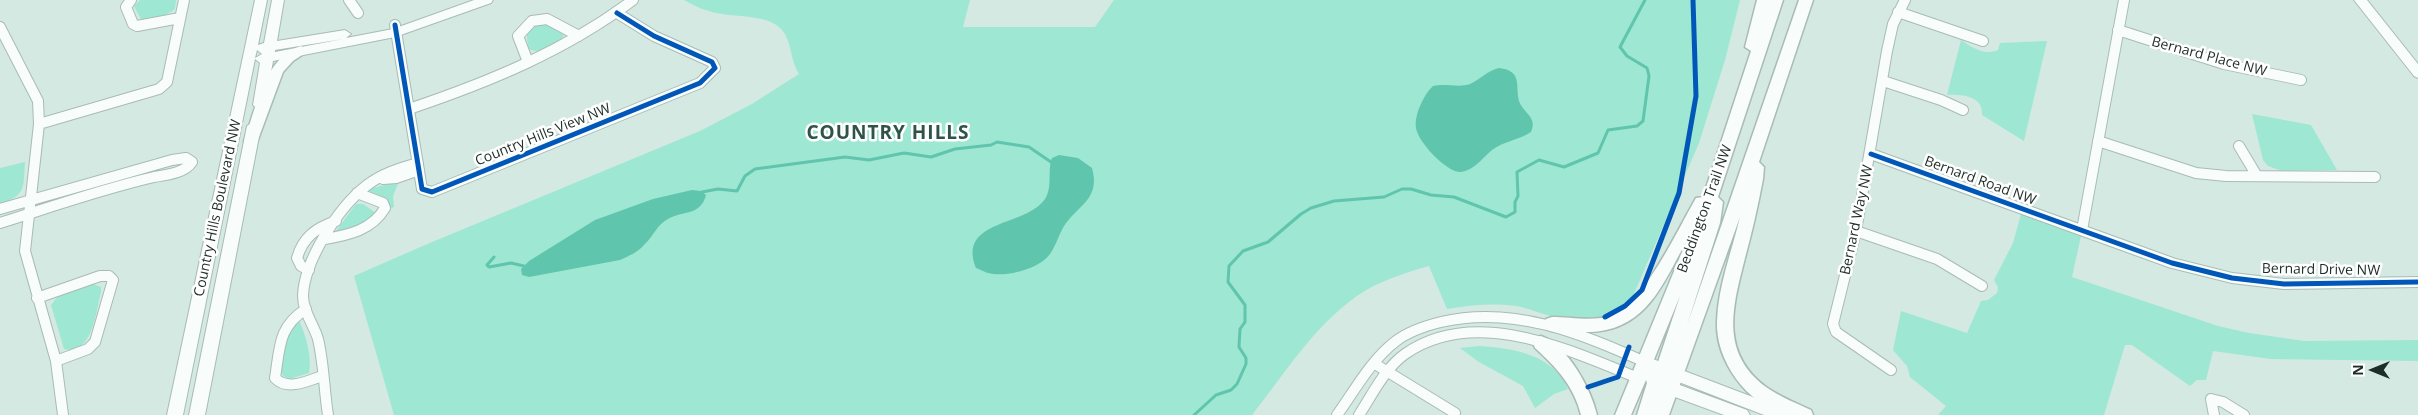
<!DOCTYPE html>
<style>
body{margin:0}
#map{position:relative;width:2418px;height:415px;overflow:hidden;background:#d3e9e2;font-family:"Open Sans",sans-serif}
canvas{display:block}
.north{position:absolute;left:2348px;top:345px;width:50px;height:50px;-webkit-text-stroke:4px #fff;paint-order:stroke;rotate:270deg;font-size:14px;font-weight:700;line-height:20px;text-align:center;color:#1d2d28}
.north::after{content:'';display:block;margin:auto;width:18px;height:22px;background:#1d2d28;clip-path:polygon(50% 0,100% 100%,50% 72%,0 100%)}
</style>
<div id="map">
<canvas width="2418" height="415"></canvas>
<div class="north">N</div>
</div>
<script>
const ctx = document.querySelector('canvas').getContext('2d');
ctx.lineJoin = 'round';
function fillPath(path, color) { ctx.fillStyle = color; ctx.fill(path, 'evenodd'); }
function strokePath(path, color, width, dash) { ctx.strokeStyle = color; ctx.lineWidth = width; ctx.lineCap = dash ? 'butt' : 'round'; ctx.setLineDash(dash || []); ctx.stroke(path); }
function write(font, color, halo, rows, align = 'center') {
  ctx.font = font + ' "Open Sans",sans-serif'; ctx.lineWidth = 5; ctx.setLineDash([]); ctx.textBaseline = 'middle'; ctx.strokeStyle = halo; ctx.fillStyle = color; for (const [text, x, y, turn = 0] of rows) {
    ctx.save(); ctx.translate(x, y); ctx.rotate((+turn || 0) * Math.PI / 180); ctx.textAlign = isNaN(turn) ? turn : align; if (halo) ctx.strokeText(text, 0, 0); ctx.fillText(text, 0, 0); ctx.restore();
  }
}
const green = new Path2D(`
 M140,0H176L175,9C165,17 153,20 141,19L134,6Z
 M684,0H970L963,27H1095L1114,0H1740L1725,60L1699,143L1633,296C1617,315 1589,324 1564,319C1548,317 1533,309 1516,306C1493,303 1470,305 1447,309L1429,266C1401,274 1372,283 1349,302C1310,332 1282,377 1252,415H394L354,276L425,245L700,131L752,104L799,74C791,62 792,47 785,34C772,11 729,19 709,11C700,9 692,4 684,0Z
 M537,23L550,24L564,35C558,46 540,55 529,49C526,35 525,30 537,23Z
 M1961,40C1973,48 1984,56 1998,50L2000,43L2047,41L2024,141L1982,115C1984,96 1961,94 1947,95Z
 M2252,114L2311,125L2337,170L2282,171L2268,166L2263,160Z
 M25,162C23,187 27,195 0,204V168Z
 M399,181L393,196L394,207L391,208L387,200L368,193L370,189Z
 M356,204H363L376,213L360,227L339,233L336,231Z
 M2021,214L2081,236L2072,277L2218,326L2249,333L2304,341L2418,340V361L2271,359L2213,351L2206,380H2197L2190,386L2132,345H2125L2104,415H1938L1946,406L1910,377L1907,366L1893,350L1901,311L1967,333L1981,301L1988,300L1997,293L1998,287L1994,280L2013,243Z
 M93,284L101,287V292C96,311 92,357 64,349L51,305L58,296Z
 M299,320C306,336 312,357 309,373L289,379L283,376C278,360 284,330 299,320Z
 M1479,346C1512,348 1553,354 1568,389L1554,394L1535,408L1523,386L1479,362L1460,348Z`);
const water = new Path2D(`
 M1499,68C1523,71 1515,85 1519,101C1523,113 1538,117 1531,132C1519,140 1504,141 1492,150C1482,158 1475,170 1461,172C1447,173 1418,142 1416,128C1414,115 1424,94 1433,86C1445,83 1459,88 1470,84C1481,79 1487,71 1499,68Z
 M1059,155L1078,158L1092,168C1100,197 1082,203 1066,223C1059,233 1057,244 1050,254C1040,268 1011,276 994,274C988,274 981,270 976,268C957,219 1026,227 1045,199C1053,187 1047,171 1052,158Z
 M692,190L701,191L706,195C701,214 687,211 672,217C656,224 655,235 644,245C638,252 629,256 620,260L529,277L522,275L521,269L529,261L595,220L653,199Z`);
const stream = new Path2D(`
 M702,192L718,189L737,191L745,176L755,169L845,157L869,160L904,153L931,157L955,149L991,145L997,142L1029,147L1051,162
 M494,257L487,265L489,267L511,263L524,266
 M1194,415L1216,395L1231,390L1237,384L1246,364V358L1239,347L1240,329L1245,322V305L1228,282L1229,266L1243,251L1268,242L1301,214L1311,208L1334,201L1384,197L1402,189H1411L1431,195L1454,197L1506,217L1515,212V202L1518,196L1517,172L1539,160L1564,167L1598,153L1608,130L1637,126L1643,121L1649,76L1647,68L1627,56L1620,47L1645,0`);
const street = new Path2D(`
 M131,0L126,7L133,24L137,26L180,18
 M349,0L358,13
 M1898,12L1983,41
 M395,25L422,189L432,192L700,83L715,68L712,62L654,36L617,13
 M0,27L38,101L39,124L25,251L56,361L63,415
 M2118,30L2224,64L2301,80
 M528,62L518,36L532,21L547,19L579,36
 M1883,81L1941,100L1963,110
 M409,109C489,82 565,51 633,0
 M39,124L159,89L167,82L184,0
 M2098,141L2196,173L2226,176L2375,177
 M2239,146L2257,176
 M1871,154L2172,263L2232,278L2284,284L2418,282
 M383,179L396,178L419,170
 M0,209L172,160L186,158L192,162C185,173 166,175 154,177C102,189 51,207 0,223
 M2082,230L2124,0
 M1856,231L1937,259L1982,286
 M325,239C349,235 372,230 385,208L383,203L357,193
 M309,270L301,266L297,258C303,237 316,228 336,221
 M37,298L100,276H109L113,280L95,342L88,349L56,361
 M306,309C278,327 280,347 275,378C287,391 308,381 322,376
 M1375,364L1455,413
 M1891,370L1836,332L1833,324L1856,231L1887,51L1893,24L1905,0
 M328,415C324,390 324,364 318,339C314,325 303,312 303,296C304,261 338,208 366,186C381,174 400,168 418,163
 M1337,415C1355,390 1371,360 1396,341C1409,331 1425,326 1441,322C1513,305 1580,333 1645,362
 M1359,415C1372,395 1385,368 1405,354C1475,305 1569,350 1638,378
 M2214,415L2211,399L2223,402L2244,415`);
const secondary = new Path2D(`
 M255,0H267L258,45L264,43L272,0H284L277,41L345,30L351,34L346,38L393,29L474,0H493L491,3L395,37L273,61L265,105L259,110L253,105L260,63L255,59L183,415H167ZM343,39L275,52V50ZM257,50L262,54L255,58Z
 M2354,0H2367L2418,64V78L2414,76Z
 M254,121L261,126L205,415H189L247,126Z
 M1645,356L1787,410L1790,415H1764L1640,367L1637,362L1640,357Z
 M1661,378L1747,410L1750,415H1724L1656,390L1653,385L1656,380Z`);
const primary = new Path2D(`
 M1757,0H1783L1718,197L1723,202L1720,223L1687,325L1799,0H1813L1759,162L1764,167L1763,179C1758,206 1752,232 1745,258C1733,306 1719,352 1766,387C1780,397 1796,403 1811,410L1813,415C1805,415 1795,415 1787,415C1747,405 1715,360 1717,321C1718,286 1732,251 1740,217L1669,415H1637L1647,383L1646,380L1631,415H1615L1686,242C1666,278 1650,321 1606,330C1589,334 1569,331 1552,331L1546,329L1544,324L1546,319L1552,317C1570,317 1596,322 1613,315C1645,301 1678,229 1696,198L1703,197L1751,51L1745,47ZM1680,296L1656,368L1653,362Z
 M301,46L308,51L293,61L283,72L256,145H246L244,141C256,109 264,57 301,46Z
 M1541,336C1568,346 1591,389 1597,415H1581C1574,386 1556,367 1535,348L1533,343L1535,338Z`);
const cycleway = new Path2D(`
 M395,25L422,189L432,192L700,83L715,68L712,62L654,36L617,13
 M1871,154L2172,263L2232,278L2284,284L2418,282
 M1605,317L1625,306L1642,290L1679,193L1696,96L1693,0
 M1588,387L1618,377L1629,347`);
const streetNames = [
 ["Bernard Place NW",2209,57,15],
 ["Country Hills View NW",543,135,-22],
 ["Bernard Road NW",1980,181,20],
 ["Country Hills Boulevard NW",218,208,-78],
 ["Beddington Trail NW",1705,209,-70],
 ["Bernard Way NW",1857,220,-78],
 ["Bernard Drive NW",2321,270,1]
];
const districtNames = [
 ["COUNTRY HILLS",888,134]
];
fillPath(green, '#9ee7d2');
fillPath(water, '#60c5ad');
strokePath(stream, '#60c5ad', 3);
strokePath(street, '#a9bbb5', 12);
strokePath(secondary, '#a9bbb5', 2);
strokePath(primary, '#a9bbb5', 3);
strokePath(street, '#f8fcfb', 10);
fillPath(secondary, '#f8fcfb');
fillPath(primary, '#f8fcfb');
strokePath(cycleway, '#0057b8', 5);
write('14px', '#1d2d28', '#fff', streetNames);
ctx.letterSpacing = '1px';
write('bold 19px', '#305348', '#fff', districtNames);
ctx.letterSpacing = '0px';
</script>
